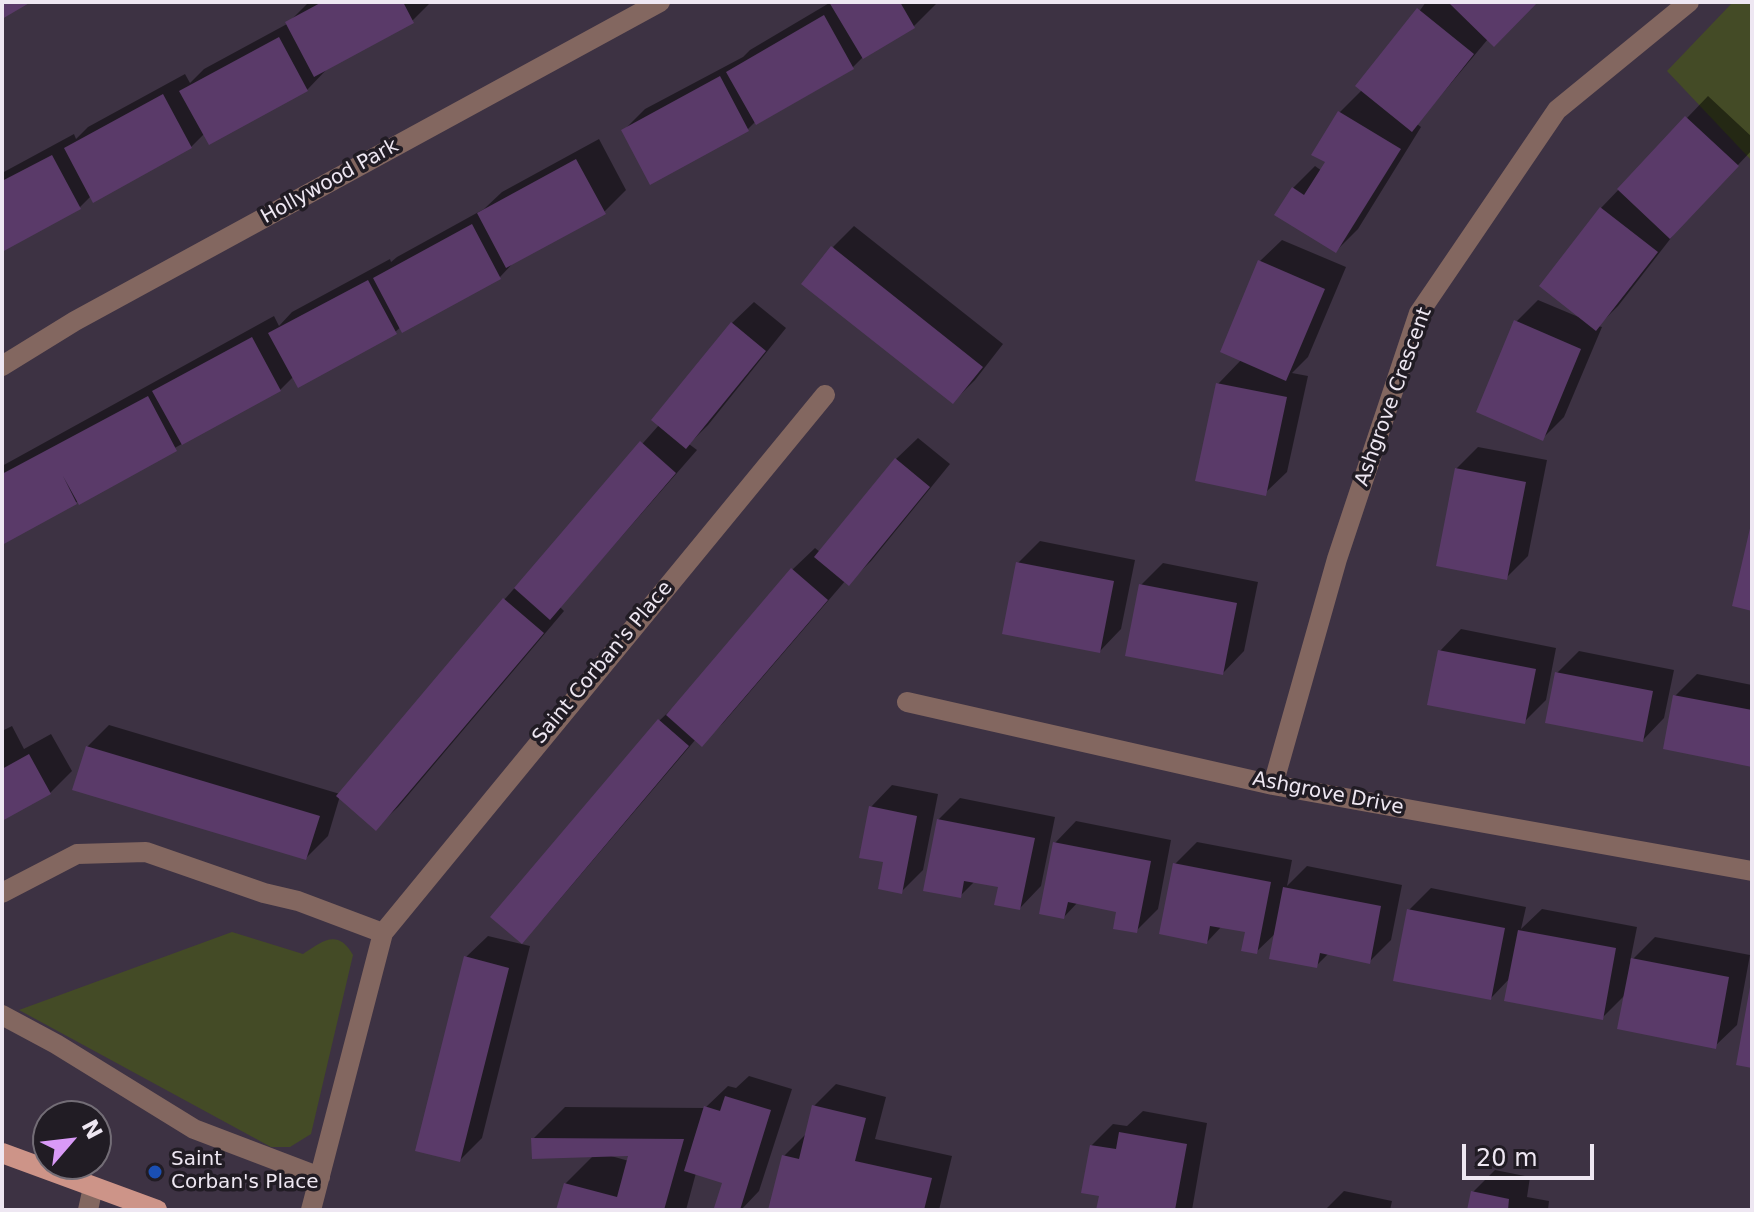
<!DOCTYPE html>
<style>
body{margin:0}
#map{position:relative;width:1754px;height:1212px;overflow:hidden;background:#3d3243;font-family:"DejaVu Sans",sans-serif}
canvas{display:block}
.frame{position:absolute;inset:0;border:4px solid #eee7f2;pointer-events:none}
.north{position:absolute;left:32px;top:1100px;width:80px;height:80px;box-sizing:border-box;background:#211c24;border:2px solid #736d76;border-radius:50%;rotate:62deg;font-size:22px;font-weight:700;line-height:32px;text-align:center;color:#eee7f2}
.north::after{content:'';display:block;margin:auto;width:28px;height:36px;background:#d99af7;clip-path:polygon(50% 0,100% 100%,50% 72%,0 100%)}
.scale{position:absolute;left:1462px;top:1144px;width:132px;height:36px;box-sizing:border-box;border:4px solid #eee7f2;border-top:0;padding-left:10px;font-size:24px;line-height:28px;white-space:nowrap;color:#eee7f2;-webkit-text-stroke:6px #211c24;paint-order:stroke}
</style>
<div id="map">
<canvas width="1754" height="1212"></canvas>
<div class="frame"></div>
<div class="north">N</div>
<div class="scale">20 m</div>
</div>
<script>
const ctx = document.querySelector('canvas').getContext('2d');
ctx.lineJoin = 'round';
function fillPath(path, color) { ctx.fillStyle = color; ctx.fill(path, 'evenodd'); }
function strokePath(path, color, width, dash) { ctx.strokeStyle = color; ctx.lineWidth = width; ctx.lineCap = dash ? 'butt' : 'round'; ctx.setLineDash(dash || []); ctx.stroke(path); }
function write(font, color, halo, rows, align = 'center') {
  ctx.font = font + ' "DejaVu Sans",sans-serif'; ctx.lineWidth = 7; ctx.setLineDash([]); ctx.textBaseline = 'middle'; ctx.strokeStyle = halo; ctx.fillStyle = color; for (const [text, x, y, turn = 0] of rows) {
    ctx.save(); ctx.translate(x, y); ctx.rotate((+turn || 0) * Math.PI / 180); ctx.textAlign = isNaN(turn) ? turn : align; if (halo) ctx.strokeText(text, 0, 0); ctx.fillText(text, 0, 0); ctx.restore();
  }
}
const green = new Path2D(`
 M1733,2H1752V161L1667,71Z
 M232,932L303,954C322,941 338,928 353,955L311,1134L290,1147H271L19,1010Z`);
const shadow = new Path2D(`
 M309,2H431L412,21L328,68L307,90L205,133L191,147L92,195L80,207L2,250V173L74,134L76,139L88,127L185,74L190,83L204,69L287,24Z
 M831,2H934L936,4L914,26L863,57L853,67L756,121L748,129L623,131L645,109L743,57L750,50Z
 M1426,2H1536L1488,39L1417,124L1421,127L1358,229L1336,251L1293,188L1315,166L1322,171L1327,161L1314,154L1340,112L1362,90Z
 M1708,96L1752,137V150L1678,229L1618,306L1598,326L1602,327L1564,417L1542,439L1516,322L1538,300L1581,318L1601,208Z
 M599,139L626,190L604,212L516,260L500,277L401,327L395,332L294,376L280,390L2,543V466L274,316L279,326L292,312L390,259L391,262L397,257L484,209L502,192Z
 M854,226L1003,344L975,380L953,402L833,247Z
 M1282,240L1346,267L1308,357L1292,373L1308,376L1287,472L1265,493L1218,384L1242,359L1260,261Z
 M754,302L786,328L708,425L689,444L697,450L560,607L564,611L398,807L376,828L340,796L328,836L306,858L87,747L109,725L340,794L504,600L659,425L732,323Z
 M918,438L950,464L871,561L849,583L846,580L724,722L702,744L696,739L543,919L522,941L659,721L682,699L793,569L815,548L820,552L896,459Z
 M1478,447L1547,460L1528,556L1506,578L1456,469Z
 M1040,541L1135,560L1121,629L1100,651L1018,563Z
 M1163,563L1258,582L1244,651L1223,673L1141,585Z
 M1461,629L1556,648L1546,700L1524,722L1440,651Z
 M1579,651L1674,670L1664,718L1643,740L1557,673Z
 M1697,674L1752,685V765L1675,696Z
 M12,726L24,749L51,734L72,771L50,793L2,819V731Z
 M892,785L938,794L923,870L901,892L886,860L871,807Z
 M960,798L1055,817L1041,886L1020,908L1000,885L975,881L960,896L938,820Z
 M1076,821L1171,840L1158,909L1136,931L1119,910L1078,902L1064,917L1055,843Z
 M1197,842L1292,860L1287,886L1307,866L1402,885L1391,940L1369,962L1329,953L1316,966L1277,932L1256,952L1247,931L1222,926L1207,942L1175,864Z
 M1431,888L1526,907L1521,929L1542,909L1637,927L1630,962L1655,937L1750,955L1737,1025L1715,1046L1626,994L1602,1018L1511,977L1491,998L1409,910Z
 M488,936L530,946L482,1138L460,1160L466,957Z
 M749,1076L792,1089L759,1191L741,1210L717,1207L724,1182L696,1173L686,1210H558L565,1184L594,1155L533,1139L565,1107L705,1108L728,1086L736,1088ZM631,1154L629,1161L611,1156Z
 M836,1084L886,1097L875,1139L952,1156L939,1210H772L784,1156L806,1134L814,1106Z
 M1143,1111L1207,1123L1192,1210H1098L1101,1195L1091,1146L1113,1124L1127,1126Z
 M1495,1170L1530,1177L1527,1197L1549,1201L1548,1210H1469L1473,1192Z
 M1344,1191L1392,1201L1390,1210H1325Z`);
const building = new Path2D(`
 M2,2H31L2,19Z
 M322,2H403L414,23L314,77L285,22Z
 M829,2H900L915,28L863,59Z
 M1451,2H1538L1494,47L1450,4Z
 M1417,8L1474,54L1412,132L1355,86Z
 M824,15L854,69L756,125L726,72Z
 M279,37L308,91L209,145L179,91Z
 M720,76L749,131L650,185L621,130Z
 M163,94L192,148L93,203L64,148Z
 M1338,111L1401,149L1336,253L1274,215L1292,187L1304,195L1325,162L1311,155Z
 M1685,116L1739,166L1670,239L1617,189Z
 M52,155L81,209L2,252V181Z
 M576,159L606,214L506,268L477,213Z
 M1600,207L1658,252L1596,331L1539,286Z
 M472,224L501,279L402,333L373,278Z
 M831,246L983,367L953,404L801,284Z
 M1258,260L1325,289L1286,381L1220,352Z
 M368,280L397,334L298,388L268,333Z
 M1514,320L1581,349L1543,441L1476,412Z
 M731,322L766,351L686,449L651,420Z
 M252,337L281,391L182,445L152,391Z
 M1216,383L1287,397L1266,496L1195,481Z
 M148,396L177,451L79,505L63,476L77,504L2,545V474Z
 M640,441L676,473L550,620L514,588Z
 M895,458L930,487L849,586L814,557Z
 M1455,468L1526,482L1507,580L1436,566Z
 M1751,524H1752V611L1732,606Z
 M1016,562L1114,581L1100,653L1002,634Z
 M791,568L828,600L702,747L666,715Z
 M1139,584L1237,603L1223,675L1125,656Z
 M503,598L544,633L376,831L336,796Z
 M1438,650L1536,669L1525,724L1427,705Z
 M1555,672L1653,691L1643,742L1545,723Z
 M1673,695L1752,710V767L1663,749Z
 M658,719L689,746L522,944L490,917Z
 M86,746L320,816L306,860L72,790Z
 M29,754L51,794L2,821V769Z
 M869,806L917,816L902,894L878,889L883,862L859,858Z
 M937,819L1035,838L1020,910L994,905L998,887L964,881L961,898L923,891Z
 M1053,842L1151,861L1137,933L1113,929L1116,912L1068,902L1064,919L1039,914Z
 M1173,863L1271,882L1257,954L1241,951L1245,932L1210,926L1207,944L1159,934Z
 M1283,887L1381,906L1370,964L1320,953L1317,968L1269,959Z
 M1407,909L1505,928L1491,1000L1393,981Z
 M1518,930L1616,948L1603,1020L1504,1001Z
 M464,956L509,968L460,1162L415,1151Z
 M1631,958L1729,977L1716,1049L1617,1029Z
 M1750,987H1752V1068L1736,1065Z
 M725,1096L771,1110L740,1210L714,1208L722,1183L684,1171L704,1106L720,1111Z
 M812,1105L866,1118L855,1161L932,1178L924,1210H768L782,1155L799,1159Z
 M1119,1132L1187,1144L1175,1210H1096L1099,1196L1081,1193L1090,1145L1116,1149Z
 M531,1138L684,1139L664,1210H556L564,1183L617,1197L628,1156L532,1159Z
 M1471,1191L1509,1199L1508,1210H1467Z`);
const minor = new Path2D(`
 M2,366L75,321L660,2
 M907,702L1273,785L1752,871
 M1273,785L1337,559L1419,313L1557,110L1689,2
 M2,893L77,854L146,852L264,893L298,901L383,933
 M2,1015L56,1044L194,1129L320,1177
 M88,1210L93,1187
 M311,1210L383,933L825,395`);
const major = new Path2D(`
 M2,1153L157,1210`);
const markers = [
 [155,1172,8,"#1a4fb4"]
];
const streetNames = [
 ["Hollywood Park",330,182,-29],
 ["Ashgrove Crescent",1394,397,-70],
 ["Saint Corban's Place",603,663,-50],
 ["Ashgrove Drive",1328,794,11]
];
const poiNames = [
 ["Saint",171,1160],
 ["Corban's Place",171,1183]
];
fillPath(green, '#444b26');
fillPath(shadow, '#0007');
fillPath(building, '#5a3a69');
strokePath(minor, '#836760', 20);
strokePath(major, '#cd9488', 20);
for (const [x, y, r, color] of markers) { const dot = new Path2D(); dot.arc(x, y, r, 0, 2 * Math.PI); ctx.fillStyle = color; ctx.fill(dot); strokePath(dot, '#211c24', 3); }
write('20px', '#eee7f2', '#211c24', streetNames);
write('20px', '#eee7f2', '#211c24', poiNames, 'left');
</script>
